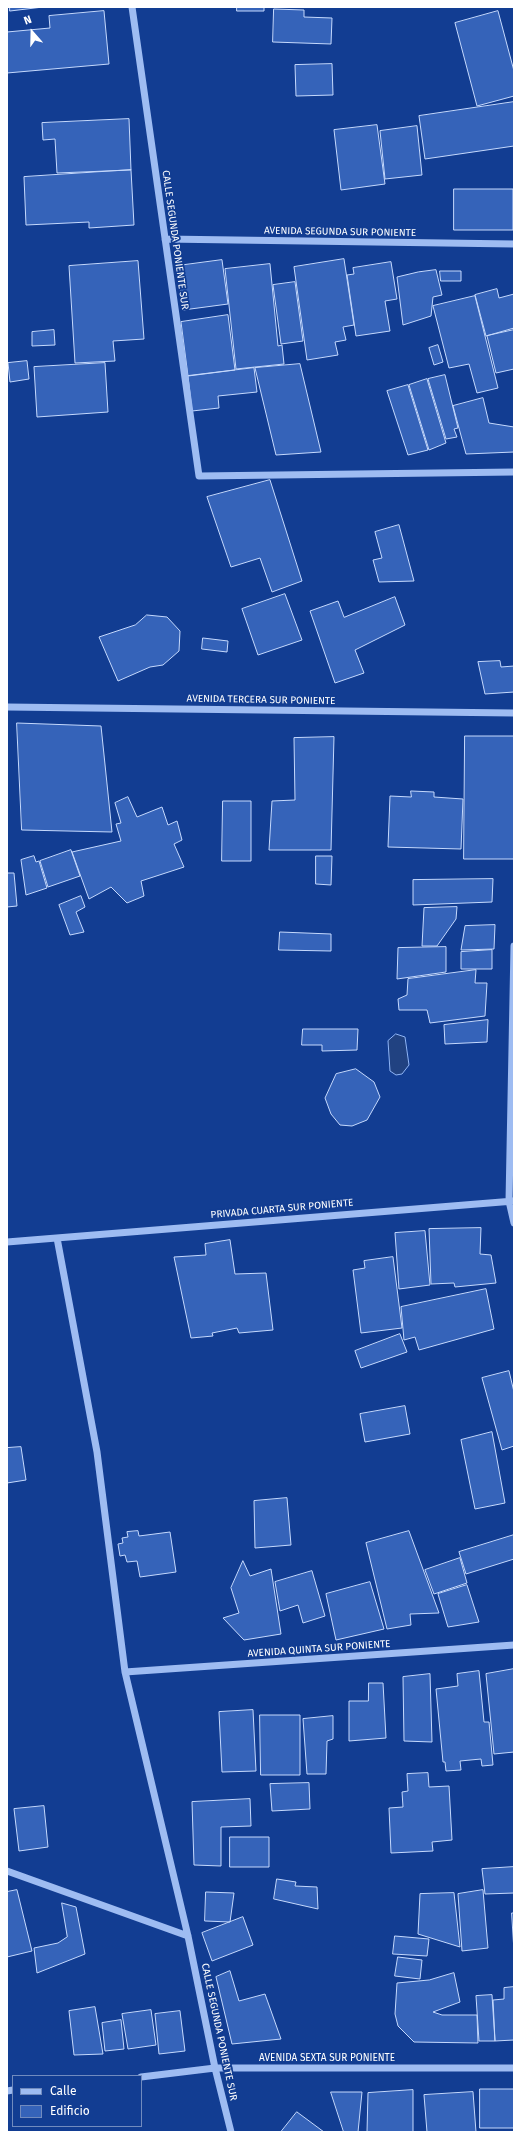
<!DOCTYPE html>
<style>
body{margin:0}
#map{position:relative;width:521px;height:2139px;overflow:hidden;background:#123d92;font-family:"Fira Sans",sans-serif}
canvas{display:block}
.frame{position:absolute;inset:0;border:8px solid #fff;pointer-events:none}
.legend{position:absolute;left:12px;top:2075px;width:130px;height:52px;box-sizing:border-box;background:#123d92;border:1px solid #718bbe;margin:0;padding:5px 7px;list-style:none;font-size:12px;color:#fff}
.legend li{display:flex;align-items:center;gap:8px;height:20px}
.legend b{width:20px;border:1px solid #718bbe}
.north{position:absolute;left:12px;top:12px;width:40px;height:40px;-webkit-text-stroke:3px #123d92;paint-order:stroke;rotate:340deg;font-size:11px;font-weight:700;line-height:16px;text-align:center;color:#fff}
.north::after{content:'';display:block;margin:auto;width:14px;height:18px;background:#fff;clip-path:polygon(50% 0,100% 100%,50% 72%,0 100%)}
</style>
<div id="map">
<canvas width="521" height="2139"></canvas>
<div class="frame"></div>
<ul class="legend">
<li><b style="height:5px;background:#9ebcf2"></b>Calle</li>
<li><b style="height:11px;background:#3563b9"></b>Edificio</li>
</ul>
<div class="north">N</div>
</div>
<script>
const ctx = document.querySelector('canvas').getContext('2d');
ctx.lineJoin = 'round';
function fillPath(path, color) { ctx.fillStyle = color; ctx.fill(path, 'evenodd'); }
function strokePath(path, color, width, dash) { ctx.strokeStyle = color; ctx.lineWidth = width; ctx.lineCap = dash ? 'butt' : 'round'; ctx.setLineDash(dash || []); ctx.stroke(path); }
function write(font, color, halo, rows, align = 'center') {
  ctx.font = font + ' "Fira Sans",sans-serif'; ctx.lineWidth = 3.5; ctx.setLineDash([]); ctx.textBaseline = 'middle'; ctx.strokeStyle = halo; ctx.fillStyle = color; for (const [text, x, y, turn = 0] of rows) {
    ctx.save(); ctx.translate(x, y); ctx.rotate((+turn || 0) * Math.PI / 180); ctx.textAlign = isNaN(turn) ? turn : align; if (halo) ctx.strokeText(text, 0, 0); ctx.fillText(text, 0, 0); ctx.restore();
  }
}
const water = new Path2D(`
 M396,1034L405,1037L409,1065L402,1074L396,1075L390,1071L388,1041Z`);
const building = new Path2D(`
 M10,7H43L10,11Z
 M237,7H271H264V11H237Z
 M274,9L304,10V17L332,18L331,44L273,42Z
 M104,11L109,64L7,73V32L50,28L49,16Z
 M498,11L514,71V96L477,106L455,23Z
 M332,64L333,95L296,96L295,65Z
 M514,102V146L425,159L419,116Z
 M129,119L131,170L57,173L55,139L43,140L42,123Z
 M377,125L385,184L341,190L334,130Z
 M417,126L422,175L385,179L380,131Z
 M131,170L134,225L89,228V222L26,225L24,177Z
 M454,189H513V230H454Z
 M344,259L354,325L343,327L346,340L335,342L338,355L307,360L294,267Z
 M222,260L228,304L183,310L177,266Z
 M138,261L144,339L113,341L115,361L75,363L69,266Z
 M391,262L397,299L385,301L390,331L356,336L347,275L354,274L353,268Z
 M270,264L278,346L282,345L284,364L236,369L225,269Z
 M436,270L442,295L433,297L431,316L403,325L397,277L418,272Z
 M440,271H461V281H441Z
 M295,282L303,341L281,344L273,285Z
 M497,289L499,298L514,294V328L486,336L475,295Z
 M475,296L498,388L477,393L469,364L449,368L433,306Z
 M228,315L235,370L188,376L181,322Z
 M54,330L55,345L32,346V332Z
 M514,330V369L496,373L487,336Z
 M438,345L443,362L434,365L429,348Z
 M27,361L29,379L10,382L8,363Z
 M105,363L108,412L37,417L34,367Z
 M300,364L321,452L276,455L255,368Z
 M254,368L257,392L218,396L219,408L192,411L188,376Z
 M445,375L458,428L454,429L457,437L446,439L428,379Z
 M427,379L446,443L429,450L409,385Z
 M408,385L428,450L408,455L387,391Z
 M483,398L489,423L514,427V452L466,454L453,406Z
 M270,480L302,581L272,592L260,558L231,567L207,497Z
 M399,525L414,581L379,582L373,560L382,558L375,532Z
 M285,594L302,640L258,655L242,609Z
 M395,597L405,625L355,650L364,673L335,683L310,611L338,601L344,617Z
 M147,615L167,617L180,631L179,651L163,665L150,667L118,681L99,637L135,625Z
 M203,638L228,641L227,652L202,649Z
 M500,661L501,667L514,666V692L485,694L478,662Z
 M17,723L101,726L112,832L22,830Z
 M465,736H514V859H464Z
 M334,737L331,850H269L272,801L295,800L294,738Z
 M411,791L434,792V797L463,799L461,849L388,847L390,796L411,797Z
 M128,797L137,817L162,807L168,825L177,821L182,840L174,844L184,867L141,881L144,896L127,903L111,887L89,899L72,852L121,841L116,824L121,823L115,803Z
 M223,801H251V861H222Z
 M71,850L80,876L48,887L40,861Z
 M34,856L36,862L39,861L47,888L26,895L21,860Z
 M316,856H332L331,885L316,884Z
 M7,873H14L17,906L7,907Z
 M493,879L492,902L413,905V880Z
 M81,896L85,907L76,912L84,932L70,935L59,905Z
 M457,907L456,919L437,946H422L424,908Z
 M495,925L494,949L461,950L465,926Z
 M280,932L331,934V951L279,950Z
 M446,947V972L397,979L398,948Z
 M492,950V969H461V952Z
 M476,970L475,983H487L485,1016L430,1023L427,1010H399L398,999L407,995L408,979Z
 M488,1020L487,1042L445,1044L444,1025Z
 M303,1029H358L357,1050L322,1051V1045H302Z
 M356,1069L374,1082L380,1097L367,1120L352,1126L340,1125L331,1114L325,1098L336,1074Z
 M481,1228L480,1254L491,1255L496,1283L455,1287L454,1283L431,1284L429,1229Z
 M425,1231L430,1285L399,1289L395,1233Z
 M230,1240L235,1274L266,1273L273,1330L239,1333L237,1328L212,1333L213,1336L191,1338L174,1257L206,1255L205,1244Z
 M393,1257L402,1328L361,1333L353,1270L365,1268L364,1261Z
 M486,1289L494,1329L419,1350L415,1337L404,1340L401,1307Z
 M400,1334L407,1352L361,1368L355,1351Z
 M509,1371L514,1392V1446L502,1450L482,1378Z
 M405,1406L410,1434L365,1442L360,1414Z
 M492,1432L505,1503L475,1509L461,1440Z
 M21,1447L26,1480L7,1483V1448Z
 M287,1498L291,1545L255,1548L254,1501Z
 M138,1531L139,1536L170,1532L176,1572L140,1577L137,1561L127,1562L125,1555L120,1556L118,1544L123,1543L122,1538L128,1537L127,1532Z
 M409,1531L439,1613L410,1614L411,1625L387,1629L366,1543Z
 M514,1535V1559L466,1574L459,1552Z
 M460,1558L467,1583L434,1594L425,1570Z
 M243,1561L250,1576L271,1569L281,1634L244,1640L223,1618L239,1613L231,1588Z
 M312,1571L325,1616L303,1623L298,1605L280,1611L275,1582Z
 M370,1582L384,1629L336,1640L326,1594Z
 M467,1585L479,1622L448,1627L438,1594Z
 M514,1669V1752L494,1754L486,1674Z
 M479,1671L484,1722H489L493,1765L482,1766L481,1759L460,1761L461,1770L446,1771L445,1762H443L436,1689L458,1686L457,1674Z
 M430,1674L432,1742L404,1741L403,1677Z
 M369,1683H383L386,1738L349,1741V1701H368Z
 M253,1710L256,1771L222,1772L219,1712Z
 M260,1715H300V1775H261Z
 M333,1716V1739L327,1741L326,1774H307L303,1719Z
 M428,1773L429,1787L449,1786L452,1840L432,1842L433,1851L391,1853L389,1808L403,1807L402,1792L408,1791L407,1774Z
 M309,1783L310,1809L272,1811L270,1784Z
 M250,1799L251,1826L221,1827V1866L194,1865L192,1802Z
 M44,1806L48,1847L19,1851L14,1809Z
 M230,1837H269V1867H230Z
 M514,1867V1893L485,1894L482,1869Z
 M277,1879L296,1882L295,1886L317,1887L318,1909L274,1899Z
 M17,1890L32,1951L7,1957V1892Z
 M483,1890L488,1948L462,1951L458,1894Z
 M206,1892L234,1893L230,1922L205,1921Z
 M454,1893L460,1947L418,1934L420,1894Z
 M62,1903L76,1907L85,1954L37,1973L34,1948L58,1943L67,1937Z
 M512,1913H514V1951Z
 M243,1917L253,1945L212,1961L202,1933Z
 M395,1936L429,1939L427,1956L393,1954Z
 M398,1957L422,1960L420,1979L395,1976Z
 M230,1971L239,2001L265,1994L281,2039L232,2044L216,1977Z
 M454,1973L460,2002L433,2012L442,2015H477L478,2043L414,2042L398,2026L395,2014L397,1983L429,1980Z
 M514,1987V2040L495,2041L493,2000L504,1999V1988Z
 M492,1995L495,2041H479L476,1996Z
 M95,2007L103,2054L74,2055L69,2011Z
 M151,2010L156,2045L128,2049L122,2014Z
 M180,2011L185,2051L159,2054L155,2014Z
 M121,2020L124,2049L105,2051L102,2023Z
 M480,2089H514V2128H480Z
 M413,2090V2132H367L368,2093Z
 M331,2092H362L358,2132H344Z
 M473,2092L476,2132H427L424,2095Z
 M297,2112L324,2132H281Z`);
const minor = new Path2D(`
 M132,7L199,476L514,472
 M165,239L514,244
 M7,707L514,713
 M514,946L509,1201L514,1223
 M57,1238L97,1452L125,1672L188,1936L215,2068L231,2132
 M7,1242L514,1201
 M125,1672L514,1645
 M7,1871L188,1936
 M141,2077L215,2068H514
 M7,2091L13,2090`);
const streetNames = [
 ["AVENIDA SEGUNDA SUR PONIENTE",340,232,1],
 ["CALLE SEGUNDA PONIENTE SUR",175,240,82],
 ["AVENIDA TERCERA SUR PONIENTE",261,700,1],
 ["PRIVADA CUARTA SUR PONIENTE",282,1209,-5],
 ["AVENIDA QUINTA SUR PONIENTE",319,1649,-4],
 ["CALLE SEGUNDA PONIENTE SUR",219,2032,78],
 ["AVENIDA SEXTA SUR PONIENTE",327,2058]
];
fillPath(water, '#214281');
strokePath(water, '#8fb5f6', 1);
fillPath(building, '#3563b9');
strokePath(building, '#c5d9fd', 1);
strokePath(minor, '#9ebcf2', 7);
write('10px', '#fff', '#123d92', streetNames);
</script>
